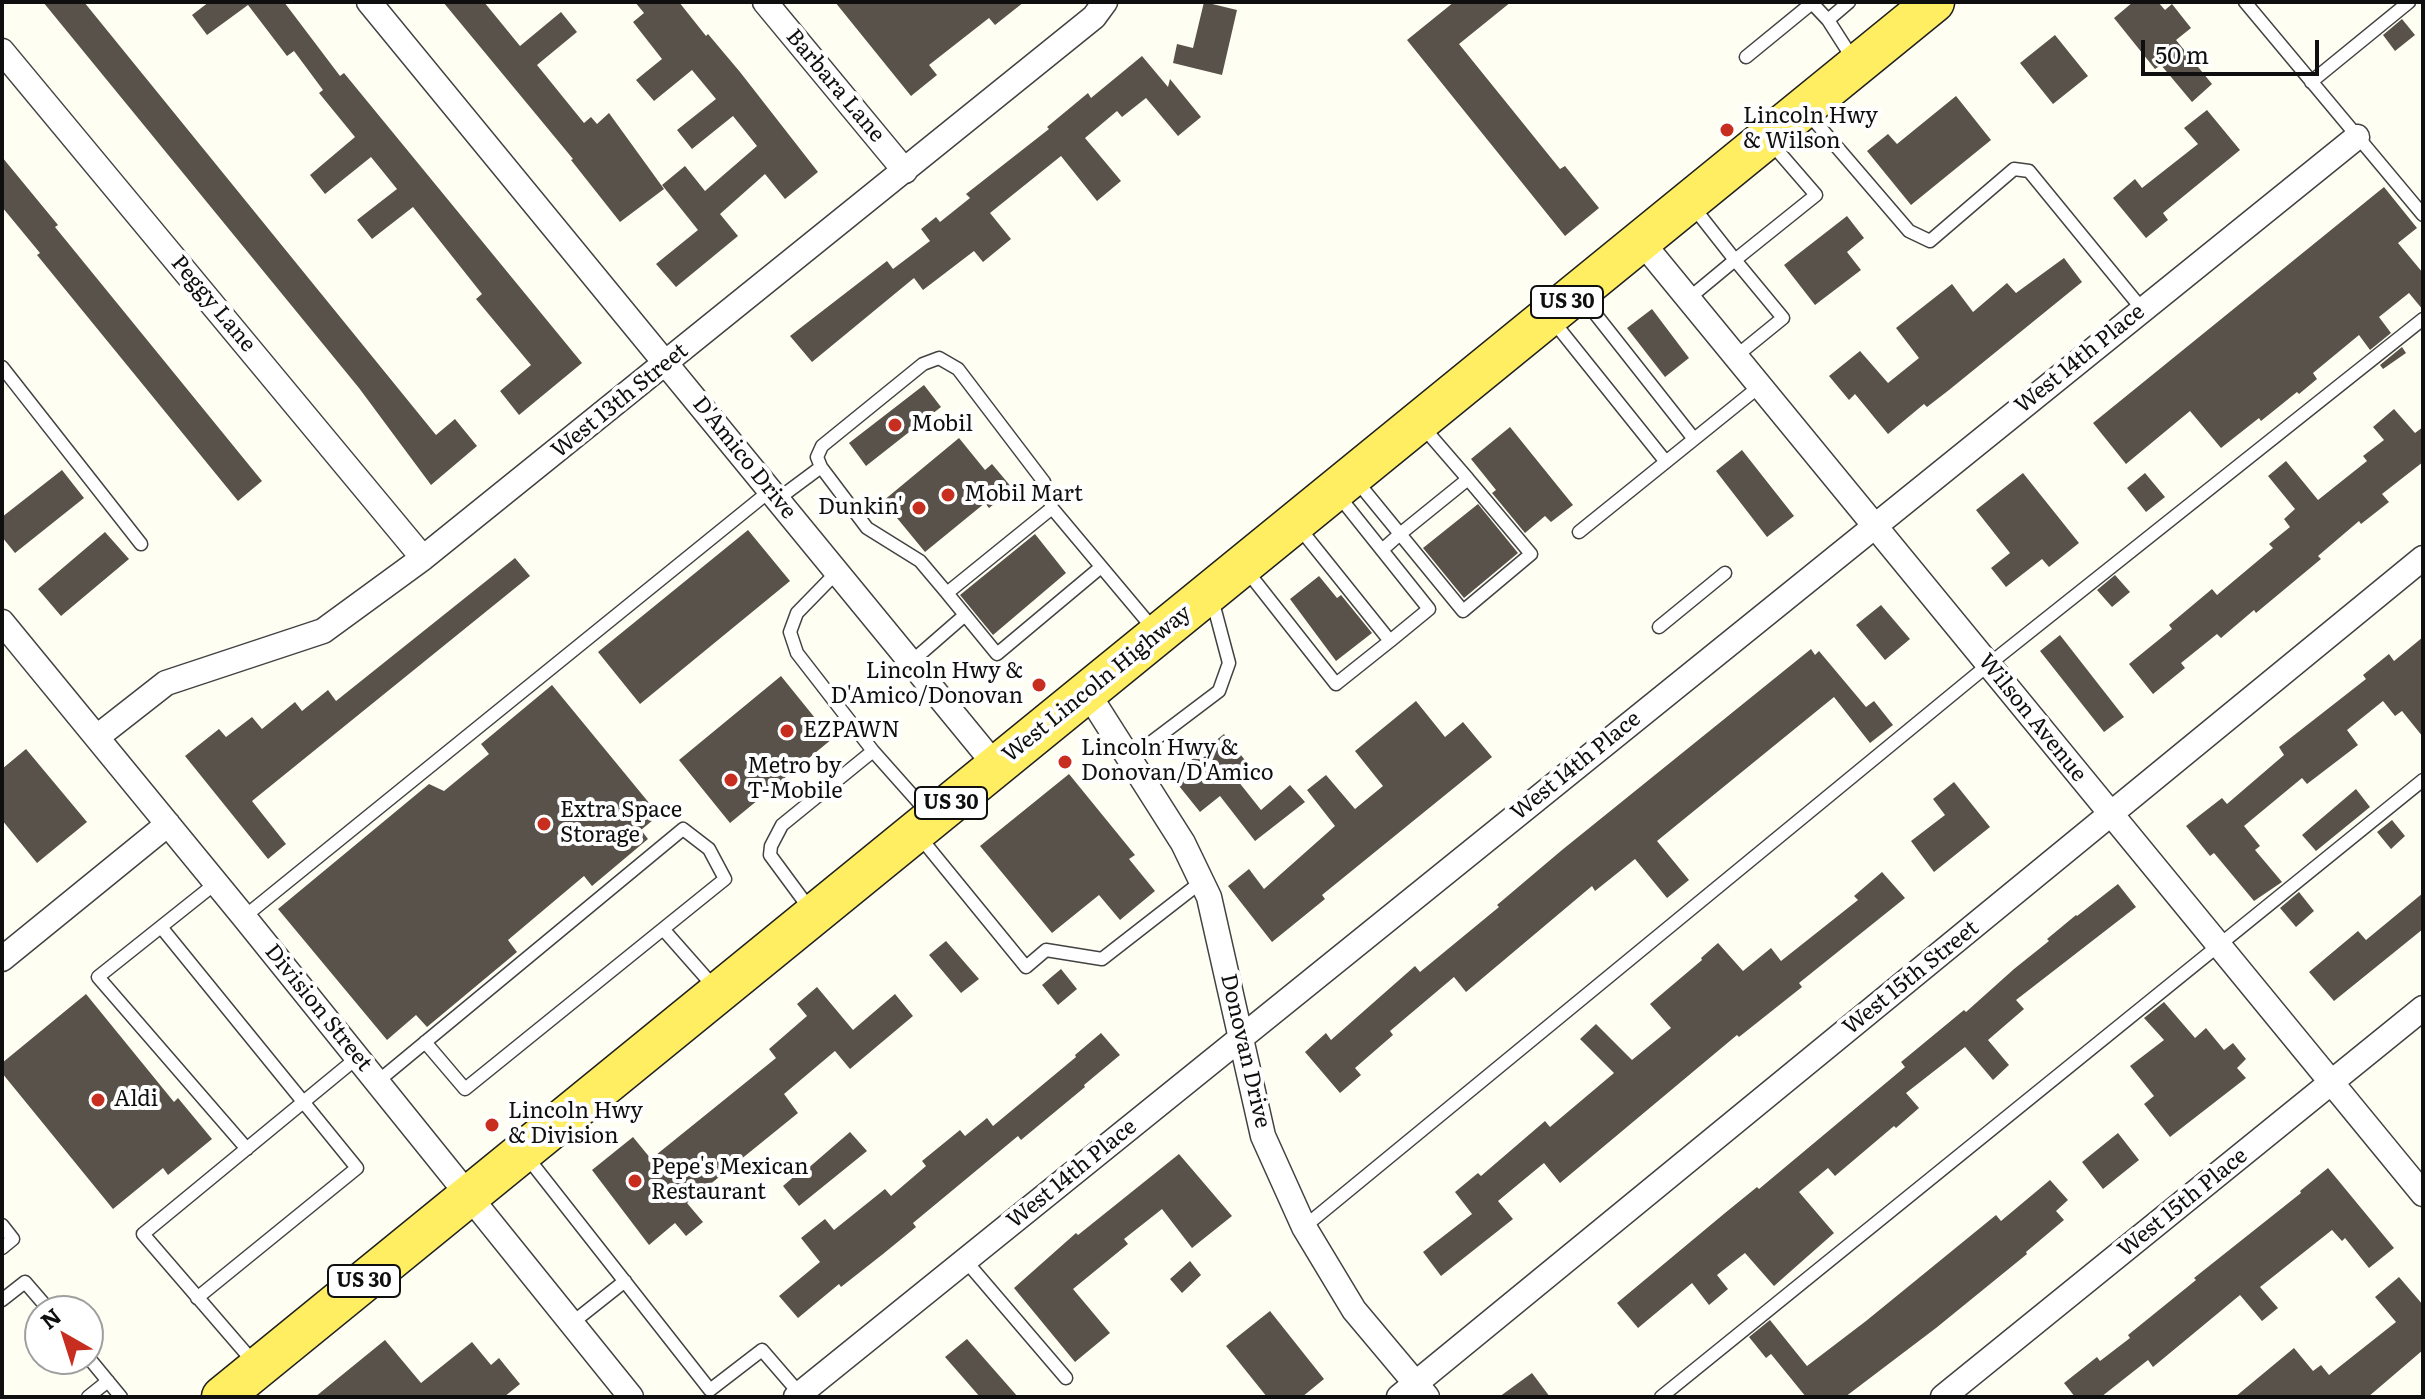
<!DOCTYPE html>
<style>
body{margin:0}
#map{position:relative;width:2425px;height:1399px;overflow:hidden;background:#fffef2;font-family:Literata,serif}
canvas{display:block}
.frame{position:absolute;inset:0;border:4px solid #0f0f0f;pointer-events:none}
.north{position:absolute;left:24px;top:1295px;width:80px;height:80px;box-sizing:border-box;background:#fff;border:2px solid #9f9f9f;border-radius:50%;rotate:321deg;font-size:22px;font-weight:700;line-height:32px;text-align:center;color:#0f0f0f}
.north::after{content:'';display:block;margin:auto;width:28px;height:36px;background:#c72e1f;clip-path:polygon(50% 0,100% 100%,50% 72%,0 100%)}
.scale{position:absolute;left:2141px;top:40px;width:178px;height:36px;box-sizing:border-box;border:4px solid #0f0f0f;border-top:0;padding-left:10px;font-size:24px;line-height:28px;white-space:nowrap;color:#0f0f0f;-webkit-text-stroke:6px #fff;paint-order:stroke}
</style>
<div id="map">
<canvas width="2425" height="1399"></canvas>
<div class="frame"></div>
<div class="north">N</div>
<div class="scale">50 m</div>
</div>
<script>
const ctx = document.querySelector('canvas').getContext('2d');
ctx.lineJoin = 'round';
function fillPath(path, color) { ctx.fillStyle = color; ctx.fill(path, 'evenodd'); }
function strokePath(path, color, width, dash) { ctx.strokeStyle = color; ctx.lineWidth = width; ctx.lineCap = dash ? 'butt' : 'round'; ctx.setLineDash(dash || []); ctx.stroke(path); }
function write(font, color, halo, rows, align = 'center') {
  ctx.font = font + ' Literata,serif'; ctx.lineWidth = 8; ctx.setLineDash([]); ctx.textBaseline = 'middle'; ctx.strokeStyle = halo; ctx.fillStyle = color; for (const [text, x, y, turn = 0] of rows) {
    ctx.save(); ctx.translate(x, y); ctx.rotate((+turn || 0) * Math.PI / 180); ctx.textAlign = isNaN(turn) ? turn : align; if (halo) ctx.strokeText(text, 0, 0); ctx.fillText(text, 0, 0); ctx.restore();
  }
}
const building = new Path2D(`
 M43,2H84L436,435L455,419L477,446L431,485L359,388Z
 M209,2H284L340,76L344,73L582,363L519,415L500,391L531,365L476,299L482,294L413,207L372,239L357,220L397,189L371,157L325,194L310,175L355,137L319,93L323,90L294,51L287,56L248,5L207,35L192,15Z
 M443,2H484L520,46L561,12L577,32L537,65L584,123L591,117L597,124L609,113L664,189L620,222L571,160L573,159Z
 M635,2H679L706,36L708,34L740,72L818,172L785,199L765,174L720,214L738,236L676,287L656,264L698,230L662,185L685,166L705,191L757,146L733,116L692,149L677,130L716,99L692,70L654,101L636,80L662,59L633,22L644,13Z
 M835,2H1024L995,25L989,18L929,65L937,75L911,96Z
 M1204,2L1237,10L1222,75L1173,63L1177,44L1193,48Z
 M1454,2H1511L1459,44L1560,169L1565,166L1599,208L1565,236L1407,40Z
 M2133,2H2158L2165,10L2172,4L2191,28L2176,40L2212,84L2192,102L2161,65L2155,69L2114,18Z
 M2402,19L2415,35L2395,51L2383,35Z
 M2055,35L2088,76L2053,104L2020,63Z
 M1142,56L1168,87L1170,79L1201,117L1178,136L1146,98L1122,117L1117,111L1085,138L1121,181L1097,201L1061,156L990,213L1011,239L983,262L974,251L923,290L914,278L812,362L790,336L887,261L893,269L930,241L921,229L936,217L940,222L970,198L966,194L1049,129L1047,127L1088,93L1091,98Z
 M1956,96L1991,140L1911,205L1867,151L1888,134L1897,144Z
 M2207,110L2240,150L2163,213L2168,220L2146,238L2113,198L2135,179L2142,188L2198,144L2184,128Z
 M2,157L58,225L55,227L262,481L238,501L37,255L40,253L2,207Z
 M2384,187L2417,228L2398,243L2423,273V310L2409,293L2379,317L2391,333L2370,350L2359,335L2313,373L2317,379L2299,394L2297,392L2261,421L2259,418L2221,448L2190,411L2126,464L2093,423Z
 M1847,216L1864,238L1847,252L1861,270L1815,305L1784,265Z
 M2064,258L2082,282L1949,390L1927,407L1924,404L1888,434L1855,394L1849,400L1829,376L1860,351L1888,383L1919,358L1896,328L1952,284L1973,312L2007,283L2016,293Z
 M1652,309L1689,358L1665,377L1627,328Z
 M2402,347L2406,353L2383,369L2380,365Z
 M924,385L941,407L866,466L849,443Z
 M2394,409L2415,433L2423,427V462L2382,494L2389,502L2361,524L2359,521L2318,556L2321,559L2256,613L2254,610L2221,638L2217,634L2181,663L2185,668L2153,694L2129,664L2172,629L2169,625L2212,589L2217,595L2273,548L2269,544L2290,527L2284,519L2295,509L2268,476L2286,461L2318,500L2367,461L2363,456L2384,440L2373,427Z
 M1510,427L1573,505L1551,522L1545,516L1525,533L1492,493L1496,490L1471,459Z
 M959,438L985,470L992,464L1013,489L989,508L985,503L925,552L883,501Z
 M1742,450L1794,516L1767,537L1716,471Z
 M62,470L84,498L15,553L2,537V517Z
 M2023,473L2079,543L2049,567L2042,559L2006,587L1991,568L2010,553L1976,510Z
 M2145,473L2165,497L2146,512L2127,488Z
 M1478,504L1518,553L1464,598L1423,548Z
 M748,530L790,581L640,704L598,652Z
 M105,532L129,559L61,616L38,589Z
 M1035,534L1066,573L993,635L960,595Z
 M515,558L530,576L252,801L286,844L268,859L185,756L219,729L226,737L252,717L262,729L295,702L302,711L328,690L336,701Z
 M2115,575L2130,592L2112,607L2097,590Z
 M1319,576L1337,598L1341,595L1372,633L1336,661L1290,599Z
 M1881,605L1910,639L1885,660L1856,625Z
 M2060,635L2124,717L2104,732L2040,651Z
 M2423,637V737L2402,711L2395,716L2383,701L2347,730L2358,745L2307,784L2302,778L2244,826L2260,846L2255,850L2282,882L2254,901L2214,853L2210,856L2186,826L2222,798L2227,804L2284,755L2279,747L2366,679L2363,675L2389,654L2394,661Z
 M1811,649L1815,655L1819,651L1866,707L1874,701L1893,725L1870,743L1834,697L1657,841L1689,880L1667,898L1635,859L1595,891L1592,886L1466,992L1454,977L1390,1031L1393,1035L1355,1068L1361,1075L1340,1093L1305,1052L1326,1033L1331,1040L1415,966L1420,972L1499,907L1497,905L1562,850Z
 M781,676L832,739L730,823L679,760Z
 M552,685L659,815L641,830L648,839L592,886L584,876L508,940L517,952L427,1027L416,1015L387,1040L278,909L429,784L444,791L489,754L481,744Z
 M1416,701L1445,737L1463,722L1492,757L1322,895L1325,899L1272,942L1228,886L1249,869L1264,889L1335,826L1307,790L1326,775L1355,809L1383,786L1355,751Z
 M1224,734L1253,770L1238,781L1261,810L1290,785L1305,802L1255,841L1220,796L1200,812L1171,776Z
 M26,749L87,822L37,863L2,820V769Z
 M1069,774L1135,855L1129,859L1155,891L1120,920L1099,895L1052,933L980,846Z
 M1954,782L1990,827L1934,872L1911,841L1945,815L1933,799Z
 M2356,789L2370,807L2316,851L2302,835Z
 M2392,820L2405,836L2391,849L2377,832Z
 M1882,872L1905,898L1799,983L1802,987L1739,1037L1737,1035L1560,1183L1544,1163L1498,1201L1513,1219L1441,1276L1423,1252L1472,1214L1455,1192L1478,1173L1481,1176L1545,1121L1550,1127L1614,1073L1580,1039L1596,1024L1632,1060L1671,1028L1650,1004L1702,960L1701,958L1718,943L1743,971L1771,948L1781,961L1858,900L1854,896Z
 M2118,884L2136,907L2016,1000L2024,1009L1988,1040L2009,1065L1993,1080L1965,1047L1906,1093L1919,1108L1896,1128L1894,1126L1835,1176L1828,1168L1799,1192L1834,1233L1774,1286L1745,1253L1717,1275L1728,1289L1709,1305L1692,1283L1638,1328L1617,1303L1725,1213L1757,1187L1759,1189L1905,1067L1901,1062L1964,1010L1966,1012L2014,969L2049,941L2047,939L2076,915L2077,916Z
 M2299,892L2314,911L2296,927L2280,908Z
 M2423,893V929L2334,1001L2309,972L2358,931L2366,940Z
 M946,941L979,979L961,993L929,955Z
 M1061,969L1077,989L1058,1005L1042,985Z
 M817,987L853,1030L895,994L913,1016L850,1069L835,1051L784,1094L798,1113L687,1203L703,1222L686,1236L675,1223L649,1245L592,1170L633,1137L651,1159L776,1058L769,1049L807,1016L797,1004Z
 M86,994L174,1102L178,1098L212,1139L168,1175L163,1168L113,1209L2,1073V1063Z
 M2164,1002L2195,1038L2206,1028L2224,1050L2233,1043L2246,1059L2237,1068L2246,1078L2170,1137L2144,1104L2154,1096L2130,1066L2164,1040L2144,1018Z
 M1101,1033L1120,1055L1084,1085L1085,1087L1021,1140L1018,1136L913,1223L916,1227L883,1254L841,1287L839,1284L798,1318L779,1296L820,1262L801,1238L825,1219L834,1230L885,1189L891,1196L926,1166L922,1161L960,1130L965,1136L987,1118L993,1126L1076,1057L1075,1055Z
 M850,1132L867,1151L799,1206L783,1186L804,1168L806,1170Z
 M2118,1133L2139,1160L2103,1189L2082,1162Z
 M1179,1154L1232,1216L1192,1248L1162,1209L1124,1239L1128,1244L1073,1289L1110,1333L1075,1362L1014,1288L1076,1233L1078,1235Z
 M2328,1168L2394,1248L2369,1268L2345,1238L2342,1241L2332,1230L2260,1287L2278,1308L2262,1321L2240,1295L2153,1367L2148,1360L2101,1397H2075L2064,1383L2097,1357L2100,1361L2130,1338L2128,1335L2196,1280L2194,1278L2301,1193L2300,1191Z
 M2050,1180L2068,1200L2056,1211L2064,1220L2026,1252L2027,1254L1936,1328L1845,1397H1806L1771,1354L1766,1358L1749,1337L1770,1320L1807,1366L1866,1321L1996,1215L2001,1221Z
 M1190,1261L1201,1275L1182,1293L1170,1279Z
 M2399,1277L2423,1305V1350L2368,1397H2235L2294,1348L2313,1371L2321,1365L2329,1375L2396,1322L2375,1297Z
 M1270,1311L1324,1379L1302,1397H1267L1226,1346Z
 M967,1339L1018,1397H980L945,1357Z
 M385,1340L421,1383L472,1342L491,1365L499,1358L520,1384L504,1397H315Z
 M1532,1373L1550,1397H1499Z`);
const lane = new Path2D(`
 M1811,2L1828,20L1853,59
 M2245,2L2423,215
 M1828,20L1849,2
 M1746,57L1812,3
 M2311,82L2409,2
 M1806,111L1909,231L1930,241L2014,169L2029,171L2142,309
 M1582,297L1694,439
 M1688,299L1735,260L1691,204
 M1553,321L1666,462
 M1735,357L1783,318L1735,260L1816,195L1771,143
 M2,367L141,544
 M1355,479L1400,534L1468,479L1423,427
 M1338,495L1429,609L1390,641
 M778,499L821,467
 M1579,532L1760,386
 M1382,550L1400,534L1463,611L1531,554L1468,479
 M1101,567L997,654L947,593L1052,508L1156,632
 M1247,571L1336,684L1390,641L1297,525
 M837,572L797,613L790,632L797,653L873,751
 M947,593L920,561L867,528L821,467L817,457L822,446L923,364L939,358L958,369L1044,482L1052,508
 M1659,627L1725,573
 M911,662L965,615
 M1129,759L1219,691L1229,663L1212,599
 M919,836L1026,967L1046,950L1102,959L1201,882
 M216,883L98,977L247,1149
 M812,912L770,855L771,846L782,825L873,751L929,814
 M244,917L771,490
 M161,927L357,1168L197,1298
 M425,1042L465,1089L663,929
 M377,1082L683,829L709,849L725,879L663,929L715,988
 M527,1157L710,1390L762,1350L800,1394
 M2,1225L13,1239L2,1248
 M1304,1227L1988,665L2423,319
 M965,1260L1066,1378
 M2,1300L25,1282L50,1311
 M572,1323L625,1281
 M88,1357L121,1397
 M256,1365L143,1234L358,1057
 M88,1397L108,1381
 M1661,1397L2423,780`);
const street = new Path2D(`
 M369,2L996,766
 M765,2L905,171
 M2,51L423,558
 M1641,241L2423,1194
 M2,622L244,917L631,1397
 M1087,692L1183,843L1209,897L1263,1136L1304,1227L1354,1310L1427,1397
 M97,737L166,683L323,631L423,558L1094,17L1105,2
 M2,959L168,824
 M796,1397L2357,137
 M1399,1397L2423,558
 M1943,1397L2423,1008`);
const primary = new Path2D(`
 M222,1397L1934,2`);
const markers = [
 [1727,130,8,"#c72e1f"],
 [895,425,8,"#c72e1f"],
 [948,495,8,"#c72e1f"],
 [919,508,8,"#c72e1f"],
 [1039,685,8,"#c72e1f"],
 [787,731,8,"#c72e1f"],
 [1065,762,8,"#c72e1f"],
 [731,780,8,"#c72e1f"],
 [544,824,8,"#c72e1f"],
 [98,1100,8,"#c72e1f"],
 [492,1125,8,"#c72e1f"],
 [635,1181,8,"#c72e1f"]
];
const shields = [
 [1567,302,72],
 [951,803,72],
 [364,1281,72]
];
const shieldNames = [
 ["US 30",1567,302],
 ["US 30",951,803],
 ["US 30",364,1281]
];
const streetNames = [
 ["Barbara Lane",835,86,50],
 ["Peggy Lane",213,304,50],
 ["West 14th Place",2080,359,-39],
 ["West 13th Street",620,401,-39],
 ["D'Amico Drive",744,458,51],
 ["West Lincoln Highway",1097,684,-39],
 ["Wilson Avenue",2032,718,51],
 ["West 14th Place",1576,766,-39],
 ["West 15th Street",1911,978,-39],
 ["Division Street",318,1008,51],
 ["Donovan Drive",1245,1051,77],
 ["West 14th Place",1072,1174,-39],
 ["West 15th Place",2183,1203,-39]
];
const poiNames = [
 ["Lincoln Hwy",1743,117],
 ["& Wilson",1743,142],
 ["Mobil",911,425],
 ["Mobil Mart",964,495],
 ["Dunkin'",903,508,"right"],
 ["Lincoln Hwy &",1023,672,"right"],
 ["D'Amico/Donovan",1023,697,"right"],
 ["EZPAWN",803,731],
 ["Lincoln Hwy &",1081,749],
 ["Donovan/D'Amico",1081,774],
 ["Metro by",747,767],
 ["T-Mobile",747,792],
 ["Extra Space",560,811],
 ["Storage",560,836],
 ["Aldi",114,1100],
 ["Lincoln Hwy",508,1112],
 ["& Division",508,1137],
 ["Pepe's Mexican",651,1168],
 ["Restaurant",651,1193]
];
fillPath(building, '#59524b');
strokePath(lane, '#424242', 15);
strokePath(street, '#424242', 27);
strokePath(primary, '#202020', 43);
strokePath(lane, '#fff', 12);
strokePath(street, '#fff', 24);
strokePath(primary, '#ffed62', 40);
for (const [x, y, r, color] of markers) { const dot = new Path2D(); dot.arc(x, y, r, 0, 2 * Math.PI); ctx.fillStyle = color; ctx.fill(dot); strokePath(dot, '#fff', 3); }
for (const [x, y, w] of shields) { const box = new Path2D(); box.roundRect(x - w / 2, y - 16, w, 32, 6); ctx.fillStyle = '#fff'; ctx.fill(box); strokePath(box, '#0f0f0f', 2); }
write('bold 20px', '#0f0f0f', null, shieldNames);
write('22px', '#0f0f0f', '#fff', streetNames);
write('22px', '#0f0f0f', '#fff', poiNames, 'left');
</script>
